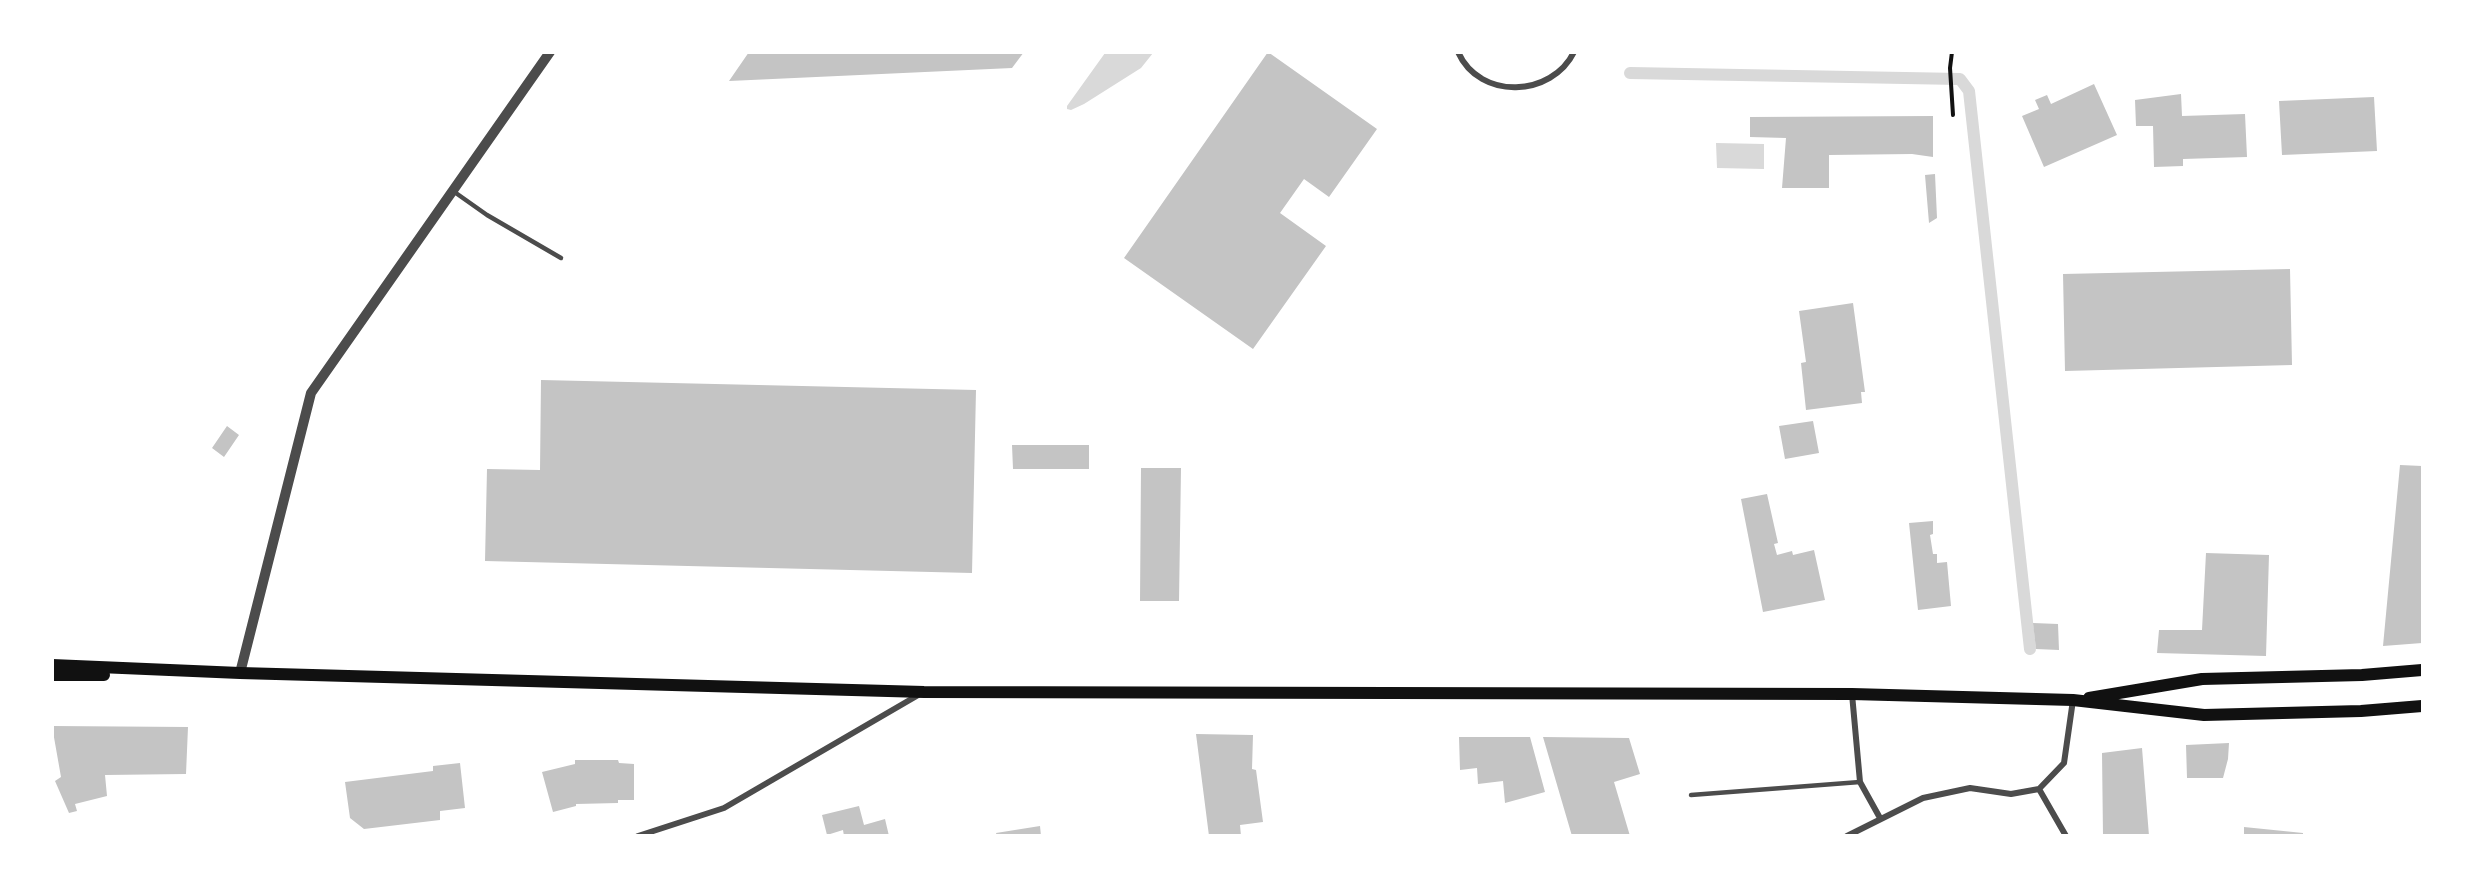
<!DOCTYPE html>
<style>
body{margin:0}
#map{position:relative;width:2475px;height:888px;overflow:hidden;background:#fff;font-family:Inter,sans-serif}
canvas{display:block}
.frame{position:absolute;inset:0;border:54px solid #fff;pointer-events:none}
</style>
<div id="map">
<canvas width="2475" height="888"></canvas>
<div class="frame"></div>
</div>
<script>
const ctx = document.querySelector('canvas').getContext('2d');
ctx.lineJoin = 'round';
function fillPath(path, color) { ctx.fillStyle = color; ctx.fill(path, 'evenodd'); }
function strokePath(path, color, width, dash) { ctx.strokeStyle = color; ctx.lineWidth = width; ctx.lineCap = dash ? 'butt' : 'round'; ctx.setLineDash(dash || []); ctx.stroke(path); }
const water = new Path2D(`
 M1105,53H1153L1141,68L1084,104L1071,110L1067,109V106Z
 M1716,143L1764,144V169L1717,168Z`);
const stream = new Path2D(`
 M1630,73L1960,79L1969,91L2030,649`);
const building = new Path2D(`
 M749,52H1024L1012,68L729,81Z
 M1268,52L1377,129L1329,197L1304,179L1280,213L1326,246L1253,349L1124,258Z
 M2094,84L2117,135L2044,167L2022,116L2039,109L2035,100L2047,95L2051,104Z
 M2181,94L2182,116L2245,114L2247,157L2183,159V166L2154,167L2153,126H2136L2135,100Z
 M2374,97L2377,151L2282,155L2279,101Z
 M1933,116V157L1912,154L1829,155V188H1782L1786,138L1750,137V117Z
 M1935,174L1937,218L1929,223L1925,175Z
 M2290,269L2292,365L2065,371L2063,274Z
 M1853,303L1865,392H1861L1862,403L1806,410L1801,363L1806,362L1799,311Z
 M541,380L976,390L972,573L485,561L487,469L540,470Z
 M1813,421L1819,453L1785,459L1779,426Z
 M227,426L239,435L224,457L212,448Z
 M1012,445H1089V469H1013Z
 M2400,465L2422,466V643L2383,646Z
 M1141,468H1181L1179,601H1140Z
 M1767,494L1778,543L1774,544L1777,555L1792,551L1793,555L1814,550L1825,600L1763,612L1741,499Z
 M1933,521V534L1930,535L1933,554H1937V563L1947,562L1951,606L1918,610L1909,523Z
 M2206,553L2269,555L2266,656L2157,653L2159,630H2202Z
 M2033,623L2058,624L2059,650L2036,649Z
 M52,726L188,727L186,774L105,775L107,796L75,804L77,811L69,813L55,781L61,777Z
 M1196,734L1253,735L1252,769L1256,770L1263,822L1240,825L1241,836H1209Z
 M1459,737H1530L1545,792L1505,803L1503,781L1478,784L1477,768L1460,770Z
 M1543,737L1629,738L1640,774L1614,782L1630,836H1572Z
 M2229,743L2228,759L2223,778H2187L2186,745Z
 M2142,748L2149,836H2103L2102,753Z
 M575,760H618L619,763L634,764V800H618V803L576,804V806L553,812L542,772L575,764Z
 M460,763L465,808L440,811V820L364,829L350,818L345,782L433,771V766Z
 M859,806L864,825L885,819L889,836H844L843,830L827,835L822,815Z
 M1040,826L1041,836H997L996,833Z
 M2244,827L2303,833V836H2244Z`);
const path = new Path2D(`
 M1952,52L1950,68L1953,115`);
const service = new Path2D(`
 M453,191L487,215L561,258
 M1691,795L1860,782`);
const minor = new Path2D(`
 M1458,52C1480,101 1552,97 1574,52
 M1852,694L1860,782L1880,818
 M2039,789L2064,763L2073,700
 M2039,789L2066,836
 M638,836L724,808L920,694
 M1847,836L1923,798L1970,788L2011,794L2039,789`);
const tertiary = new Path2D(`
 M240,673L311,393L550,52`);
const secondary = new Path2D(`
 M52,665L240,673L924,692L1852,694L2073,700L2204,715L2361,711L2422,706
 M52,675H104
 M2089,698L2202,679L2362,675L2422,670`);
fillPath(water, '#d9d9d9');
strokePath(stream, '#d9d9d9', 12);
fillPath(building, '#c4c4c4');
strokePath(path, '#111', 4);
strokePath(service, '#4c4c4c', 4.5);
strokePath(minor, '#4c4c4c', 6);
strokePath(tertiary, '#4c4c4c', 10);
strokePath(secondary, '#111', 12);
</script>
